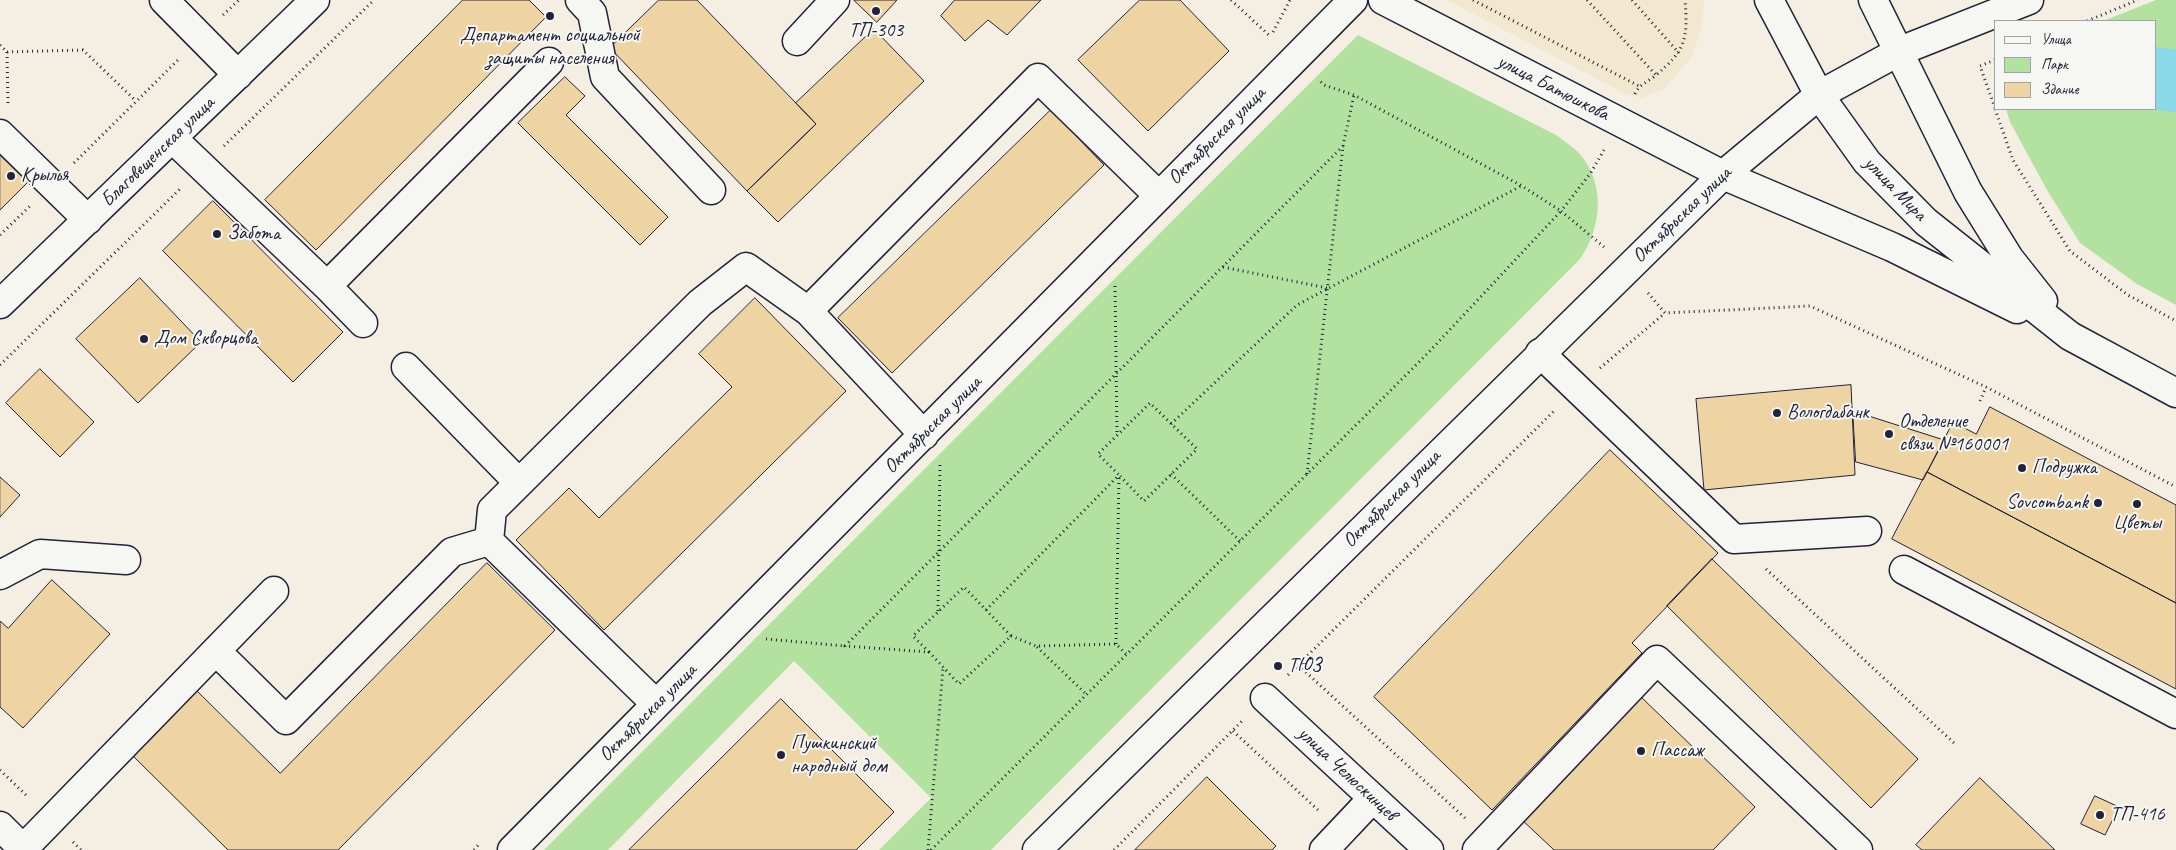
<!DOCTYPE html>
<meta charset="utf-8">
<style>
body{margin:0}
#map{position:relative;width:2176px;height:850px;overflow:hidden;background:#f4efe2;font-family:Caveat,sans-serif}
canvas{display:block}
.legend{position:absolute;left:1994px;top:20px;width:162px;height:90px;box-sizing:border-box;background:#f6f6f2;border:1px solid #a1a1a9;margin:0;padding:6px 9px;list-style:none;font-size:15px;color:#22223b}
.legend li{display:flex;align-items:center;gap:10px;height:25px}
.legend b{width:25px;border:1px solid #a1a1a9}
</style>
<div id="map">
<canvas width="2176" height="850"></canvas>
<ul class="legend">
<li><b style="height:6px;background:#f6f6f2"></b>Улица</li>
<li><b style="height:14px;background:#b3e1a0"></b>Парк</li>
<li><b style="height:14px;background:#edd4a2"></b>Здание</li>
</ul>
</div>
<script>
const ctx = document.querySelector('canvas').getContext('2d');
ctx.lineJoin = 'round';
function fillPath(path, color) { ctx.fillStyle = color; ctx.fill(path, 'evenodd'); }
function strokePath(path, color, width, dash) { ctx.strokeStyle = color; ctx.lineWidth = width; ctx.lineCap = dash ? 'butt' : 'round'; ctx.setLineDash(dash || []); ctx.stroke(path); }
function write(font, color, halo, rows, align = 'center') {
  ctx.font = font + ' Caveat,sans-serif'; ctx.lineWidth = 4; ctx.setLineDash([]); ctx.textBaseline = 'middle'; ctx.strokeStyle = halo; ctx.fillStyle = color; for (const [text, x, y, turn = 0] of rows) {
    ctx.save(); ctx.translate(x, y); ctx.rotate((+turn || 0) * Math.PI / 180); ctx.textAlign = isNaN(turn) ? turn : align; if (halo) ctx.strokeText(text, 0, 0); ctx.fillText(text, 0, 0); ctx.restore();
  }
}
const built = new Path2D(`
 M1447,0H1703L1704,4L1701,29L1692,56L1664,89L1641,98L1622,92Z`);
const green = new Path2D(`
 M2156,0H2176V305L2137,284L2080,243L2047,190L2010,122L2006,109H2155V21H2103Z
 M1358,35L1556,135C1568,144 1580,151 1587,164C1605,193 1599,232 1580,259L991,850H879L931,798L794,661L608,850H544Z`);
const river = new Path2D(`
 M2155,78L2176,81`);
const building = new Path2D(`
 M463,0H529L546,17L316,250L265,200Z
 M659,0H697L816,124L747,191L610,48Z
 M854,0H897L877,22Z
 M955,0H1041L1007,35L988,20L965,41L941,16Z
 M1140,0H1180L1229,51L1148,131L1078,60Z
 M874,29L924,81L778,222L747,191L816,124L796,103Z
 M565,77L585,96L566,115L668,217L640,245L518,123Z
 M1051,110L1104,165L892,373L838,318Z
 M0,145L33,177L0,210Z
 M213,201L343,332L293,382L163,251Z
 M140,278L201,342L138,403L76,339Z
 M755,298L846,391L604,630L516,540L569,488L599,518L732,387L699,354Z
 M40,369L94,422L60,457L6,403Z
 M1851,385L1855,475L1704,490L1696,399Z
 M1990,407L2176,505V603L1927,472L1953,422L1976,434Z
 M1853,411L1944,440L1923,480L1856,462Z
 M1610,450L1718,553L1632,643L1642,653L1492,810L1374,697Z
 M1927,472L2176,603V689L1892,539Z
 M0,477L20,495L0,517Z
 M1712,559L1918,759L1871,808L1667,606Z
 M487,563L555,630L338,850H228L128,751L192,686L280,773Z
 M52,580L110,634L23,728L0,707V621L8,628Z
 M1639,695L1755,807L1713,850H1554L1520,818Z
 M781,699L894,812L856,850H629Z
 M1207,777L1276,846L1272,850H1135Z
 M1980,778L2055,850H1922L1916,845Z
 M2095,796L2119,807L2105,835L2081,824Z`);
const path = new Path2D(`
 M1231,0L1271,37
 M1473,0L1639,86
 M1587,0L1656,75
 M1632,0L1679,53
 M223,15L239,0
 M2087,21L2138,0
 M1273,32L1290,0
 M0,45L7,52L83,50L136,101
 M7,52L8,104
 M1995,60L1980,66L1995,108
 M1635,94C1639,85 1647,82 1655,76C1686,50 1688,39 1685,0
 M1995,109L2013,160L2070,251L2128,295L2176,321
 M224,146L374,0
 M1604,150L1590,174L1561,211L1604,247
 M74,163L178,60
 M0,235L30,206
 M1223,267L1327,288
 M1115,286L1117,434
 M1648,293L1665,313L1810,306L1986,387L2176,487
 M0,365L180,189
 M1600,368L1665,313
 M1980,401L1986,387
 M1171,424L1297,305L1521,186
 M1171,474L1241,542
 M1307,474L1343,146L1354,95
 M1766,569L1954,743
 M986,610L1119,475
 M938,611L940,463
 M1011,636L1036,646L1116,644L1127,655
 M766,639L845,646
 M1116,644L1119,475L1098,454L1150,403L1197,449L1144,501L1119,475
 M1037,647L1087,695
 M929,652L913,636L964,587L1011,636L959,684L929,652L845,646L1343,146
 M1288,675L1298,665
 M1233,731L1318,810
 M0,770L28,797
 M1465,818L1298,665L1555,410
 M73,842L81,850
 M474,850L480,843
 M928,850L943,668
 M931,850L1428,353L1561,211L1522,186L1354,95L1324,85L1318,79
 M1114,850L1243,720`);
const minor = new Path2D(`
 M164,0L238,75
 M580,0L592,13L605,77L711,190
 M1383,0L1723,175
 M797,41L835,0
 M0,134L88,220
 M172,138L327,286L549,62
 M327,286L363,323
 M0,304L315,0
 M1540,353L1734,539L1867,531
 M406,367L519,483
 M924,435L808,311L1038,78L1159,196
 M489,541L656,704
 M1904,570L2176,714
 M0,575L40,554L126,560
 M216,651L286,720L452,552L489,541L492,510L700,303L746,267L808,311
 M1265,698L1429,850
 M0,826L24,850
 M23,849L274,591
 M512,850L1353,0
 M1324,850L1373,798
 M1477,850L1657,660L1858,850`);
const major = new Path2D(`
 M1769,0L1819,95L1867,162L1926,222L2070,336L2176,393
 M1873,0L1968,192L2009,258L2043,301
 M1723,175L1892,247L2017,309
 M1037,850L1723,175L1819,95L1900,51L2029,0`);
const markers = [
 [876,11,5,"#22223b"],
 [550,16,5,"#22223b"],
 [11,176,5,"#22223b"],
 [217,234,5,"#22223b"],
 [144,339,5,"#22223b"],
 [1777,413,5,"#22223b"],
 [1889,434,5,"#22223b"],
 [2022,468,5,"#22223b"],
 [2098,503,5,"#22223b"],
 [2137,504,5,"#22223b"],
 [1278,666,5,"#22223b"],
 [1641,751,5,"#22223b"],
 [781,755,5,"#22223b"],
 [2100,815,5,"#22223b"]
];
const poiNames = [
 ["ТП-303",876,31,"center"],
 ["Департамент социальной",550,36,"center"],
 ["защиты населения",550,59,"center"],
 ["Крылья",21,176],
 ["Забота",227,234],
 ["Дом Скворцова",154,339],
 ["Вологдабанк",1787,413],
 ["Отделение",1899,422],
 ["связи №160001",1899,445],
 ["Подружка",2032,468],
 ["Sovcombank",2088,503,"right"],
 ["Цветы",2137,524,"center"],
 ["ТЮЗ",1288,666],
 ["Пушкинский",791,744],
 ["народный дом",791,767],
 ["Пассаж",1651,751],
 ["ТП-416",2110,815]
];
const streetNames = [
 ["улица Батюшкова",1553,88,27],
 ["Октябрьская улица",1217,136,-45],
 ["Благовещенская улица",158,152,-44],
 ["улица Мира",1895,189,46],
 ["Октябрьская улица",1682,215,-44],
 ["Октябрьская улица",933,425,-45],
 ["Октябрьская улица",1392,499,-45],
 ["Октябрьская улица",648,713,-45],
 ["улица Челюскинцев",1347,774,43]
];
fillPath(built, '#f2e7cf');
fillPath(green, '#b3e1a0');
strokePath(river, '#89d8e7', 62);
fillPath(building, '#edd4a2');
strokePath(building, '#22223b', 1);
strokePath(minor, '#22223b', 31);
strokePath(major, '#22223b', 31);
strokePath(path, '#22223b', 3, [1, 4]);
strokePath(minor, '#f6f6f2', 28);
strokePath(major, '#f6f6f2', 28);
for (const [x, y, r, color] of markers) { const dot = new Path2D(); dot.arc(x, y, r, 0, 2 * Math.PI); ctx.fillStyle = color; ctx.fill(dot); strokePath(dot, '#f6f6f2', 2); }
write('20px', '#22223b', '#f6f6f2', poiNames, 'left');
write('20px', '#22223b', '#f6f6f2', streetNames);
</script>
